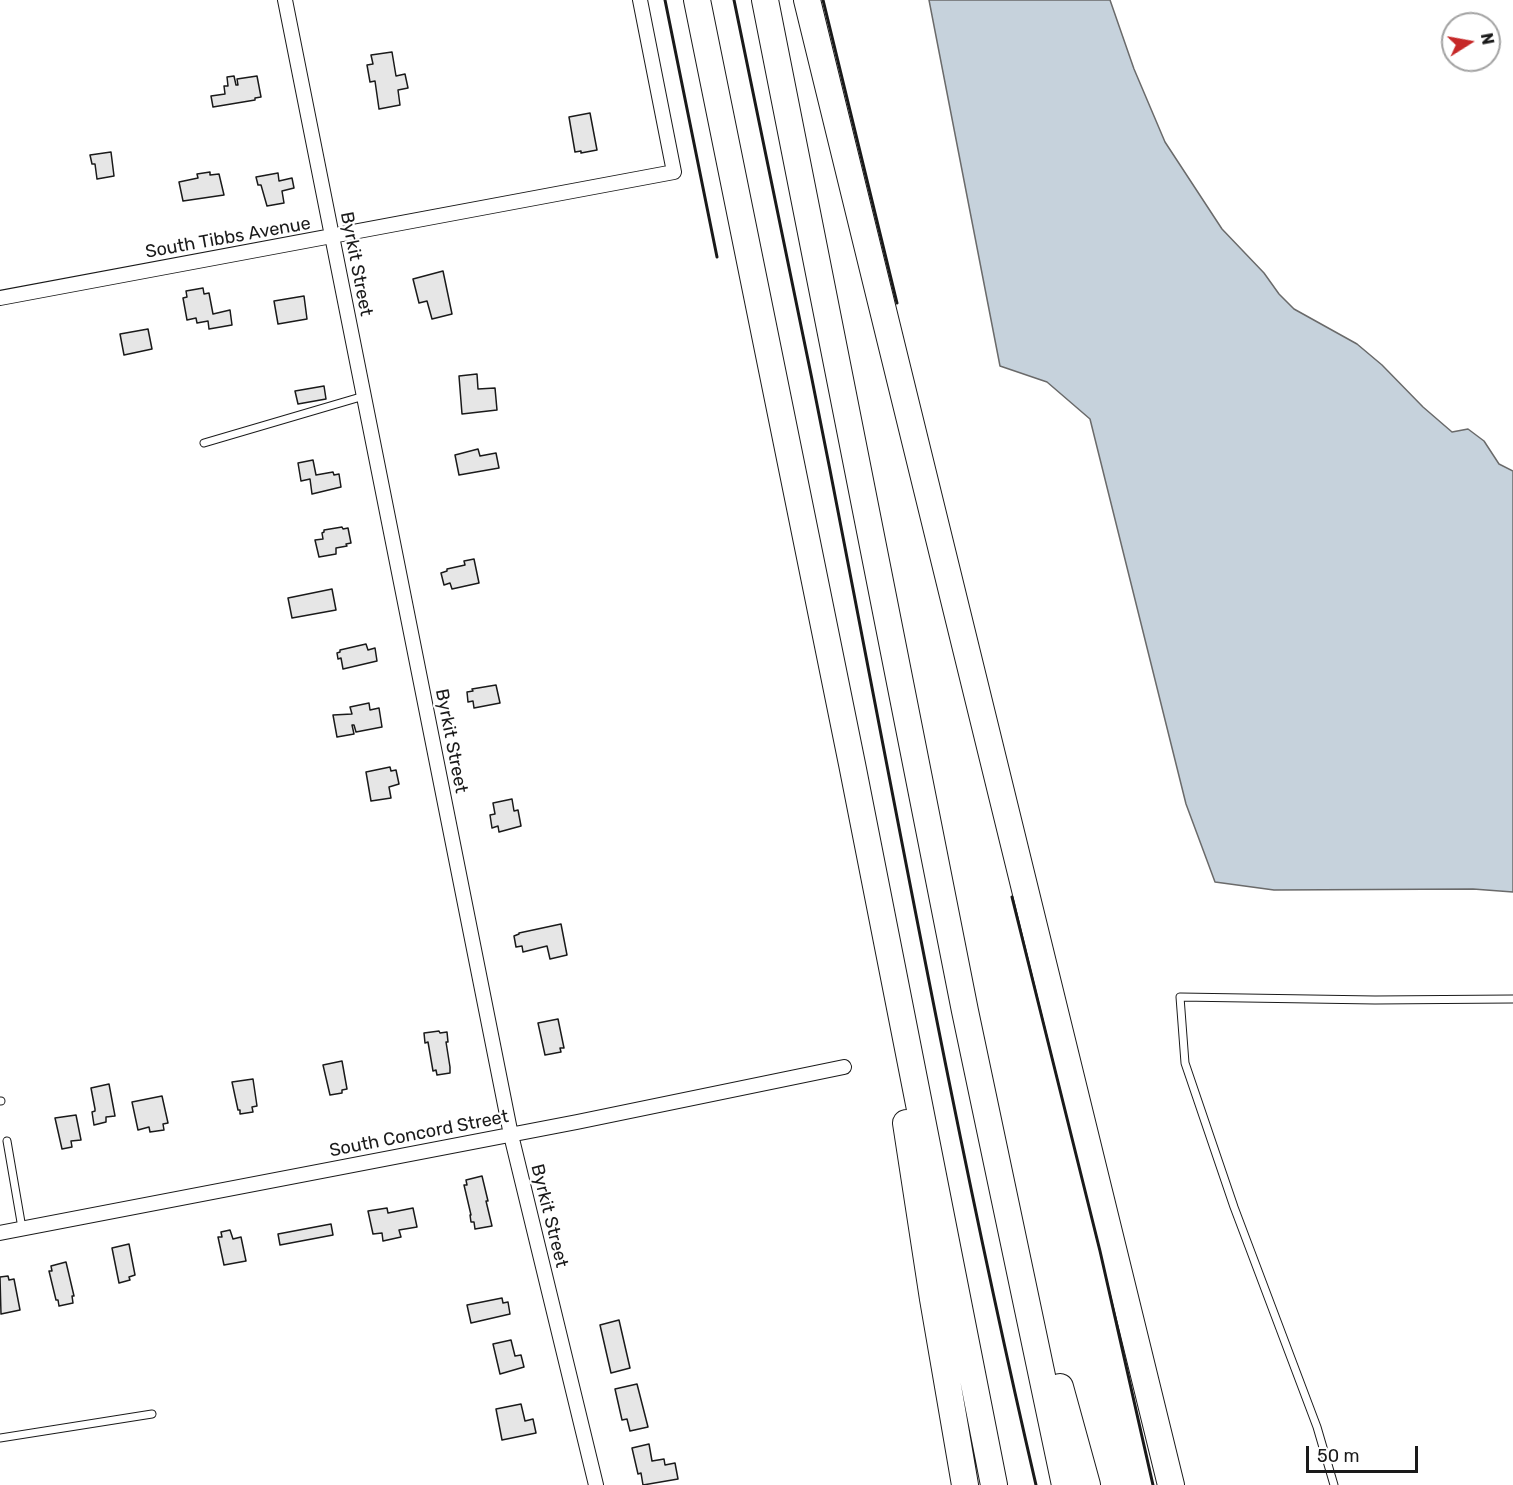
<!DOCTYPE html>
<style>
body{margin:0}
#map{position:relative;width:1513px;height:1485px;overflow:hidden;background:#fff;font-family:Rubik,sans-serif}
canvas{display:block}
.north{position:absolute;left:1441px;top:12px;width:60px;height:60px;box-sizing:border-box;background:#fff;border:2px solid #a3a3a3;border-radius:50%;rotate:79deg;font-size:16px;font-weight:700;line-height:24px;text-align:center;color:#1a1a1a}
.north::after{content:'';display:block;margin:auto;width:21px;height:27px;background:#c62828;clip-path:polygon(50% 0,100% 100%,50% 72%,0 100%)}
.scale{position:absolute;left:1306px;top:1446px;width:112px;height:27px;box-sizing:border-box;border:3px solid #1a1a1a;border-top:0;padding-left:8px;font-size:18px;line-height:21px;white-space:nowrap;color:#1a1a1a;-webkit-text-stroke:4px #fff;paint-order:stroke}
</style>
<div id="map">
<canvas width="1513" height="1485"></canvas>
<div class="north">N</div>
<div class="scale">50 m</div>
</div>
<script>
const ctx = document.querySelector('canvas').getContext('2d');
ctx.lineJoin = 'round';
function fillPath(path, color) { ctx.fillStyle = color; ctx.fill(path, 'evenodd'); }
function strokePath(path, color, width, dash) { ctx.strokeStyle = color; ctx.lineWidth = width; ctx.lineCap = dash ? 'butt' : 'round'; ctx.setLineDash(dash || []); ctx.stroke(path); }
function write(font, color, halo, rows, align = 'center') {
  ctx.font = font + ' Rubik,sans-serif'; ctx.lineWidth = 4.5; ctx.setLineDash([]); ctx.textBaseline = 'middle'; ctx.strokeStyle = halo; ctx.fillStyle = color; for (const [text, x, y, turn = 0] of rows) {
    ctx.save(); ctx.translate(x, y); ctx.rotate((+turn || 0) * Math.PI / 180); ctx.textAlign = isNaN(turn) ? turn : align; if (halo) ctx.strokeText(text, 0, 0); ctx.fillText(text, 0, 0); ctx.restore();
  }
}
const water = new Path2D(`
 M929,0H1110L1134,69L1165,142L1222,229L1264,273L1279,294L1294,309L1357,344L1382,365L1423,407L1452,432L1468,429L1484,441L1499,464L1513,471V892L1473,889L1274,890L1215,882L1186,804L1090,419L1047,382L1000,366Z`);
const building = new Path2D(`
 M392,52L396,76L405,74L408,88L398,90L400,105L379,109L375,81L370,82L367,65L373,64L371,55Z
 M234,76L236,85H238L237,79L257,76L261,97L255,98V100L213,107L211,96L225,94L224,86H228L227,77Z
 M590,113L597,150L581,153V151L575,152L569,117Z
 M111,152L114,176L97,179L95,164H92L90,155Z
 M210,172V175L219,174L224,195L183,201L179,182L198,178L197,174Z
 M278,173L279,181L292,178L294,188L282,191L284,203L267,206L261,185H258L256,177Z
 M443,271L452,314L432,319L427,301L419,303L413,279Z
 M203,288L204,294L209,293L213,314L230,310L232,325L209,329L208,321L197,323L196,318L187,320L183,298L187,297L186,291Z
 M304,296L307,319L278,324L274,301Z
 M148,329L152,349L124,355L120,334Z
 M477,374L478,389L495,388L497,410L462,414L459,376Z
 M324,386L326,399L298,404L295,391Z
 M478,449L480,456L496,453L499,468L459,475L455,455Z
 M313,460L316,475L333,472L334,475L339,474L341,487L312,494L310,479L301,481L298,463Z
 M342,527L343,529L348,528L351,543L346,544L347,546L336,548V554L319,557L315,540L323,539L322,533L324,532V530Z
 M474,559L479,583L452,589L450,583L444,585L441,573L447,571V569L465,565L464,561Z
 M332,589L336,610L292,618L288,598Z
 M366,644L368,650L375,648L377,661L343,669L341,658L338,659L337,653L340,652V650Z
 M496,685L500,703L474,708L473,701L468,702L467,692L473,691L472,689Z
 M369,703L370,710L379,708L382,727L356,732L354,725H352L354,734L337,737L333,715L352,714L350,707Z
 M390,767L391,771L396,770L399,784L389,787L391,798L371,801L366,772Z
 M512,799L514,811L518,810L521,826L499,832L498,826L492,828L490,815L495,814L493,803Z
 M561,924L567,955L550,959L547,946L523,952L522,946L516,947L514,936L519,934V933Z
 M558,1019L564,1048H560L561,1052L545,1055L538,1023Z
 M439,1031L440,1033L447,1032L448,1042H446L450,1067V1073L437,1075L436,1070L433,1071L428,1042L425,1043L424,1033Z
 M342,1061L347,1089L342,1090V1093L330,1095L323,1065Z
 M253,1079L257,1106L252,1107L253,1112L240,1114V1110H238L232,1082Z
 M109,1084L115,1116L106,1117V1122L94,1125L92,1112L95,1111V1109L91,1088Z
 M162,1096L168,1123L163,1124L164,1130L150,1132L149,1127L138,1130L132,1102Z
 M76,1115L81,1140L71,1141L72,1147L62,1149L55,1118Z
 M482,1176L488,1201H486L492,1226L475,1229L474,1222H471L470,1215H471L464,1185H467L466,1180Z
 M387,1208L388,1213L413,1208L417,1227L399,1230L401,1237L383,1241L382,1233L373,1234L368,1211Z
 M331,1224L333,1235L280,1245L278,1234Z
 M230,1230L233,1239L241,1237L246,1261L224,1265L218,1237H222L221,1232Z
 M129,1244L135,1275L129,1277L130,1280L119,1283L112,1248Z
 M66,1262L74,1296H72L73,1303L59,1306L58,1300H56L49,1271H52L51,1266Z
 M8,1276L9,1280L14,1279L20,1310L1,1314L0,1277Z
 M502,1298L503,1303L508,1302L510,1314L471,1323L467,1305Z
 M619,1320L630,1368L611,1373L600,1325Z
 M511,1340L515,1356L521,1355L524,1367L500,1374L493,1344Z
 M637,1384L648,1427L630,1431L627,1419L622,1420L615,1389Z
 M521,1404L525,1421L533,1419L536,1433L502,1440L496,1409Z
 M649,1444L652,1461L664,1459L665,1465L675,1463L678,1479L643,1485L641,1473L638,1474L632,1448Z`);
const lane = new Path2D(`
 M204,443L364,396
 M0,1101H1
 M7,1141L22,1228
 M0,1438L152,1414
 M1334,1485L1317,1427L1234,1207L1185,1063L1180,997L1375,1000L1513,999`);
const street = new Path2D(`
 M285,0L511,1135L596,1485
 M0,298L674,172L640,0
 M0,1233L577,1122L844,1067`);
const highway = new Path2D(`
 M697,0L852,764L994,1485
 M765,0L965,1011L1065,1485
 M807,0L1171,1485
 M906,1123L933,1299L965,1485
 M1060,1387L1087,1485`);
const wall = new Path2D(`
 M665,0L717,257
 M734,0C767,156 799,313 830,470C896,809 958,1149 1036,1485
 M823,0L897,303
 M1012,897L1100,1251L1153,1485`);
const streetNames = [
 ["South Tibbs Avenue",228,238,-10],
 ["Byrkit Street",356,264,79],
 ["Byrkit Street",451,741,79],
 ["South Concord Street",419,1134,-11],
 ["Byrkit Street",549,1216,76]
];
fillPath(water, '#c6d2dc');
strokePath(water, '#6a6a6a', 1.5);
fillPath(building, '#e6e6e6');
strokePath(building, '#1a1a1a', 1.5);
strokePath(lane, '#1a1a1a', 9);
strokePath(street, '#1a1a1a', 16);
strokePath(highway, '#1a1a1a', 28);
strokePath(lane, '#fff', 7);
strokePath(street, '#fff', 14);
strokePath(highway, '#fff', 26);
strokePath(wall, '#1a1a1a', 3);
write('18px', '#1a1a1a', '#fff', streetNames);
</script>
